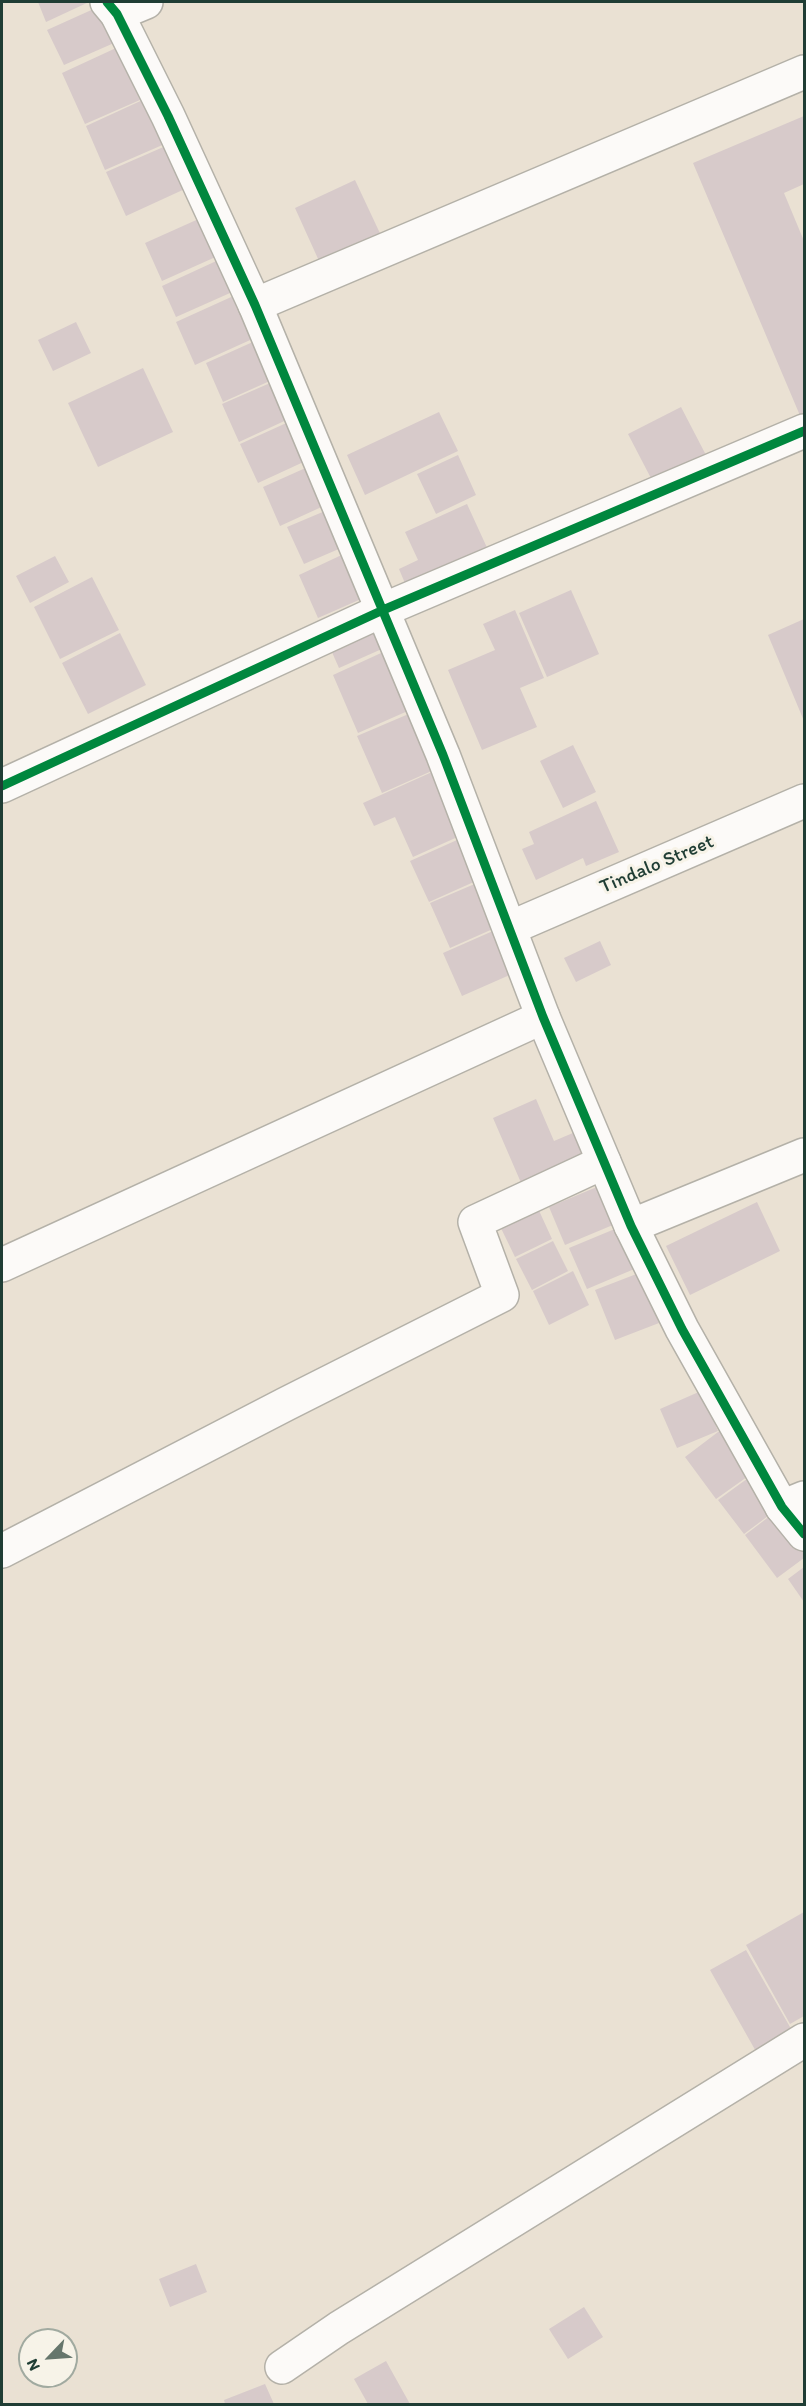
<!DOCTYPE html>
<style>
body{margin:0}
#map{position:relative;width:806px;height:2406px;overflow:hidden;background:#eae1d3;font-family:Itim,sans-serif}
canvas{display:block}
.frame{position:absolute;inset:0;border:3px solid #1f3d34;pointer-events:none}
.north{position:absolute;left:18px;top:2328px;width:60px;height:60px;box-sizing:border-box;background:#f7f3e8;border:2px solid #a1aaa0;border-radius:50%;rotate:245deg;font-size:16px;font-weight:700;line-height:24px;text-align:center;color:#1f3d34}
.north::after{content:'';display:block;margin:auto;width:21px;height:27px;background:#66766c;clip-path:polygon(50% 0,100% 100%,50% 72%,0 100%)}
</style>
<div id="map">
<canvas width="806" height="2406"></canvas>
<div class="frame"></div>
<div class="north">N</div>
</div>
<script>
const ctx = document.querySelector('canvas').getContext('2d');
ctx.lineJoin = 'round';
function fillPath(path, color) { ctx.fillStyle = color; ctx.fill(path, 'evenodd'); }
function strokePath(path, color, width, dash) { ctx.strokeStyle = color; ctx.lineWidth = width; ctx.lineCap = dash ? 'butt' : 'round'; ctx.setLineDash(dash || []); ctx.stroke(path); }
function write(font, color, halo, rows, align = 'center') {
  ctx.font = font + ' Itim,sans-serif'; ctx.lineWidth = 6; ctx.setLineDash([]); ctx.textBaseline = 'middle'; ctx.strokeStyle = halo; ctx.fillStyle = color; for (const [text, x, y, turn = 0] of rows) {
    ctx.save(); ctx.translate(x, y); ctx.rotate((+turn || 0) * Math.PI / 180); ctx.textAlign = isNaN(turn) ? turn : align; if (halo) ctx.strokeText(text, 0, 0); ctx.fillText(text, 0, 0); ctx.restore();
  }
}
const building = new Path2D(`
 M38,2H89L46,22Z
 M98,7L114,43L64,65L47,30Z
 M116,48L140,100L85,124L62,73Z
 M147,98L167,143L105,170L86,126Z
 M804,116V184L784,193L804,241V425L693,163Z
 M168,145L187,188L126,216L106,172Z
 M355,180L385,244L324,272L295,208Z
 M203,217L220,255L162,281L145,243Z
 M225,257L239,289L176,317L162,286Z
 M240,293L259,336L195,365L176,322Z
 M76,322L91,353L53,371L38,340Z
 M255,341L272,380L223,402L206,363Z
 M143,368L173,432L98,467L68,403Z
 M277,380L293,417L239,442L222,404Z
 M681,407L707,457L654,484L628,434Z
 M439,412L458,451L365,495L347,455Z
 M293,420L310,459L258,483L240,444Z
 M458,455L476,495L436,514L417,474Z
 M310,466L328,504L280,526L263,487Z
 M467,504L489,552L407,588L399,569L418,560L405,532Z
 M325,511L341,548L304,564L287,527Z
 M348,552L368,596L318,618L299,575Z
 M55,556L69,582L30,603L16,576Z
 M92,577L119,630L60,659L34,607Z
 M571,590L599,654L547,677L519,613Z
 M515,610L544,678L520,688L537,727L482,750L448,670L495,650L483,624Z
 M804,619V721L768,635Z
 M372,620L384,648L339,668L327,641Z
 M120,633L146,685L88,714L62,663Z
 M392,648L419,706L358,733L333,675Z
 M418,710L443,766L382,793L357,736Z
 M573,745L596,792L563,808L540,761Z
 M441,768L462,835L413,857L395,817L374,826L363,803Z
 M596,801L619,852L586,866L583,858L536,880L522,849L534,844L529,832Z
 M466,836L485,877L429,902L410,861Z
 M484,880L504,924L450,948L430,903Z
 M502,927L521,970L462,996L443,953Z
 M600,941L611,965L576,982L564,958Z
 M536,1099L554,1141L580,1130L590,1154L522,1185L493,1118Z
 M604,1184L620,1222L565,1245L549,1207Z
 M757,1202L780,1251L690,1295L666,1246Z
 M536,1204L552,1239L515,1257L498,1222Z
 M622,1226L639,1267L587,1289L569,1248Z
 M553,1241L568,1271L532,1290L516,1259Z
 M573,1271L589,1305L549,1325L533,1291Z
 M639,1273L659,1323L615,1340L595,1290Z
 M701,1391L718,1431L677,1448L660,1409Z
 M722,1429L754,1472L716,1499L685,1457Z
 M755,1473L780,1507L744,1534L718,1500Z
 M779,1509L804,1543V1558L777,1578L745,1535Z
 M804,1567V1602L788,1579Z
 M804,1912V2016L790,2024L746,1945Z
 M746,1950L794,2034L758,2055L710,1970Z
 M196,2264L207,2292L170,2307L159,2279Z
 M584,2307L603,2337L568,2359L549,2329Z
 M386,2361L410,2404H368L354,2379Z
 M265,2384L274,2404H225L224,2400Z`);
const street = new Path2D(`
 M117,14L146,2
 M255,305L804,72
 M2,786L383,610L804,431
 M510,928L804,801
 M631,1226L804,1155
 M2,1265L543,1017
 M782,1507L804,1498
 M2,1551L286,1404L502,1295L475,1222L604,1162
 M282,2367L339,2328L804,2040`);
const secondary = new Path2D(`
 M107,2L117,14L168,116L255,305L443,755L543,1017L631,1226L682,1329L782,1507L804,1534`);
const cycleway = new Path2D(`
 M107,2L117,14L168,116L255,305L443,755L543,1017L631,1226L682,1329L782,1507L804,1534
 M2,786L383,610L804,431`);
const streetNames = [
 ["Tindalo Street",657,865,-23]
];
fillPath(building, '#d7caca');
strokePath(street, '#b4b1a8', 36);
strokePath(secondary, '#b4b1a8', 36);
strokePath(street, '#fcfaf8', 33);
strokePath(secondary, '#fcfaf8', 33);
strokePath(cycleway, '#00873e', 9);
write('20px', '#1f3d34', '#f7f3e8', streetNames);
</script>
